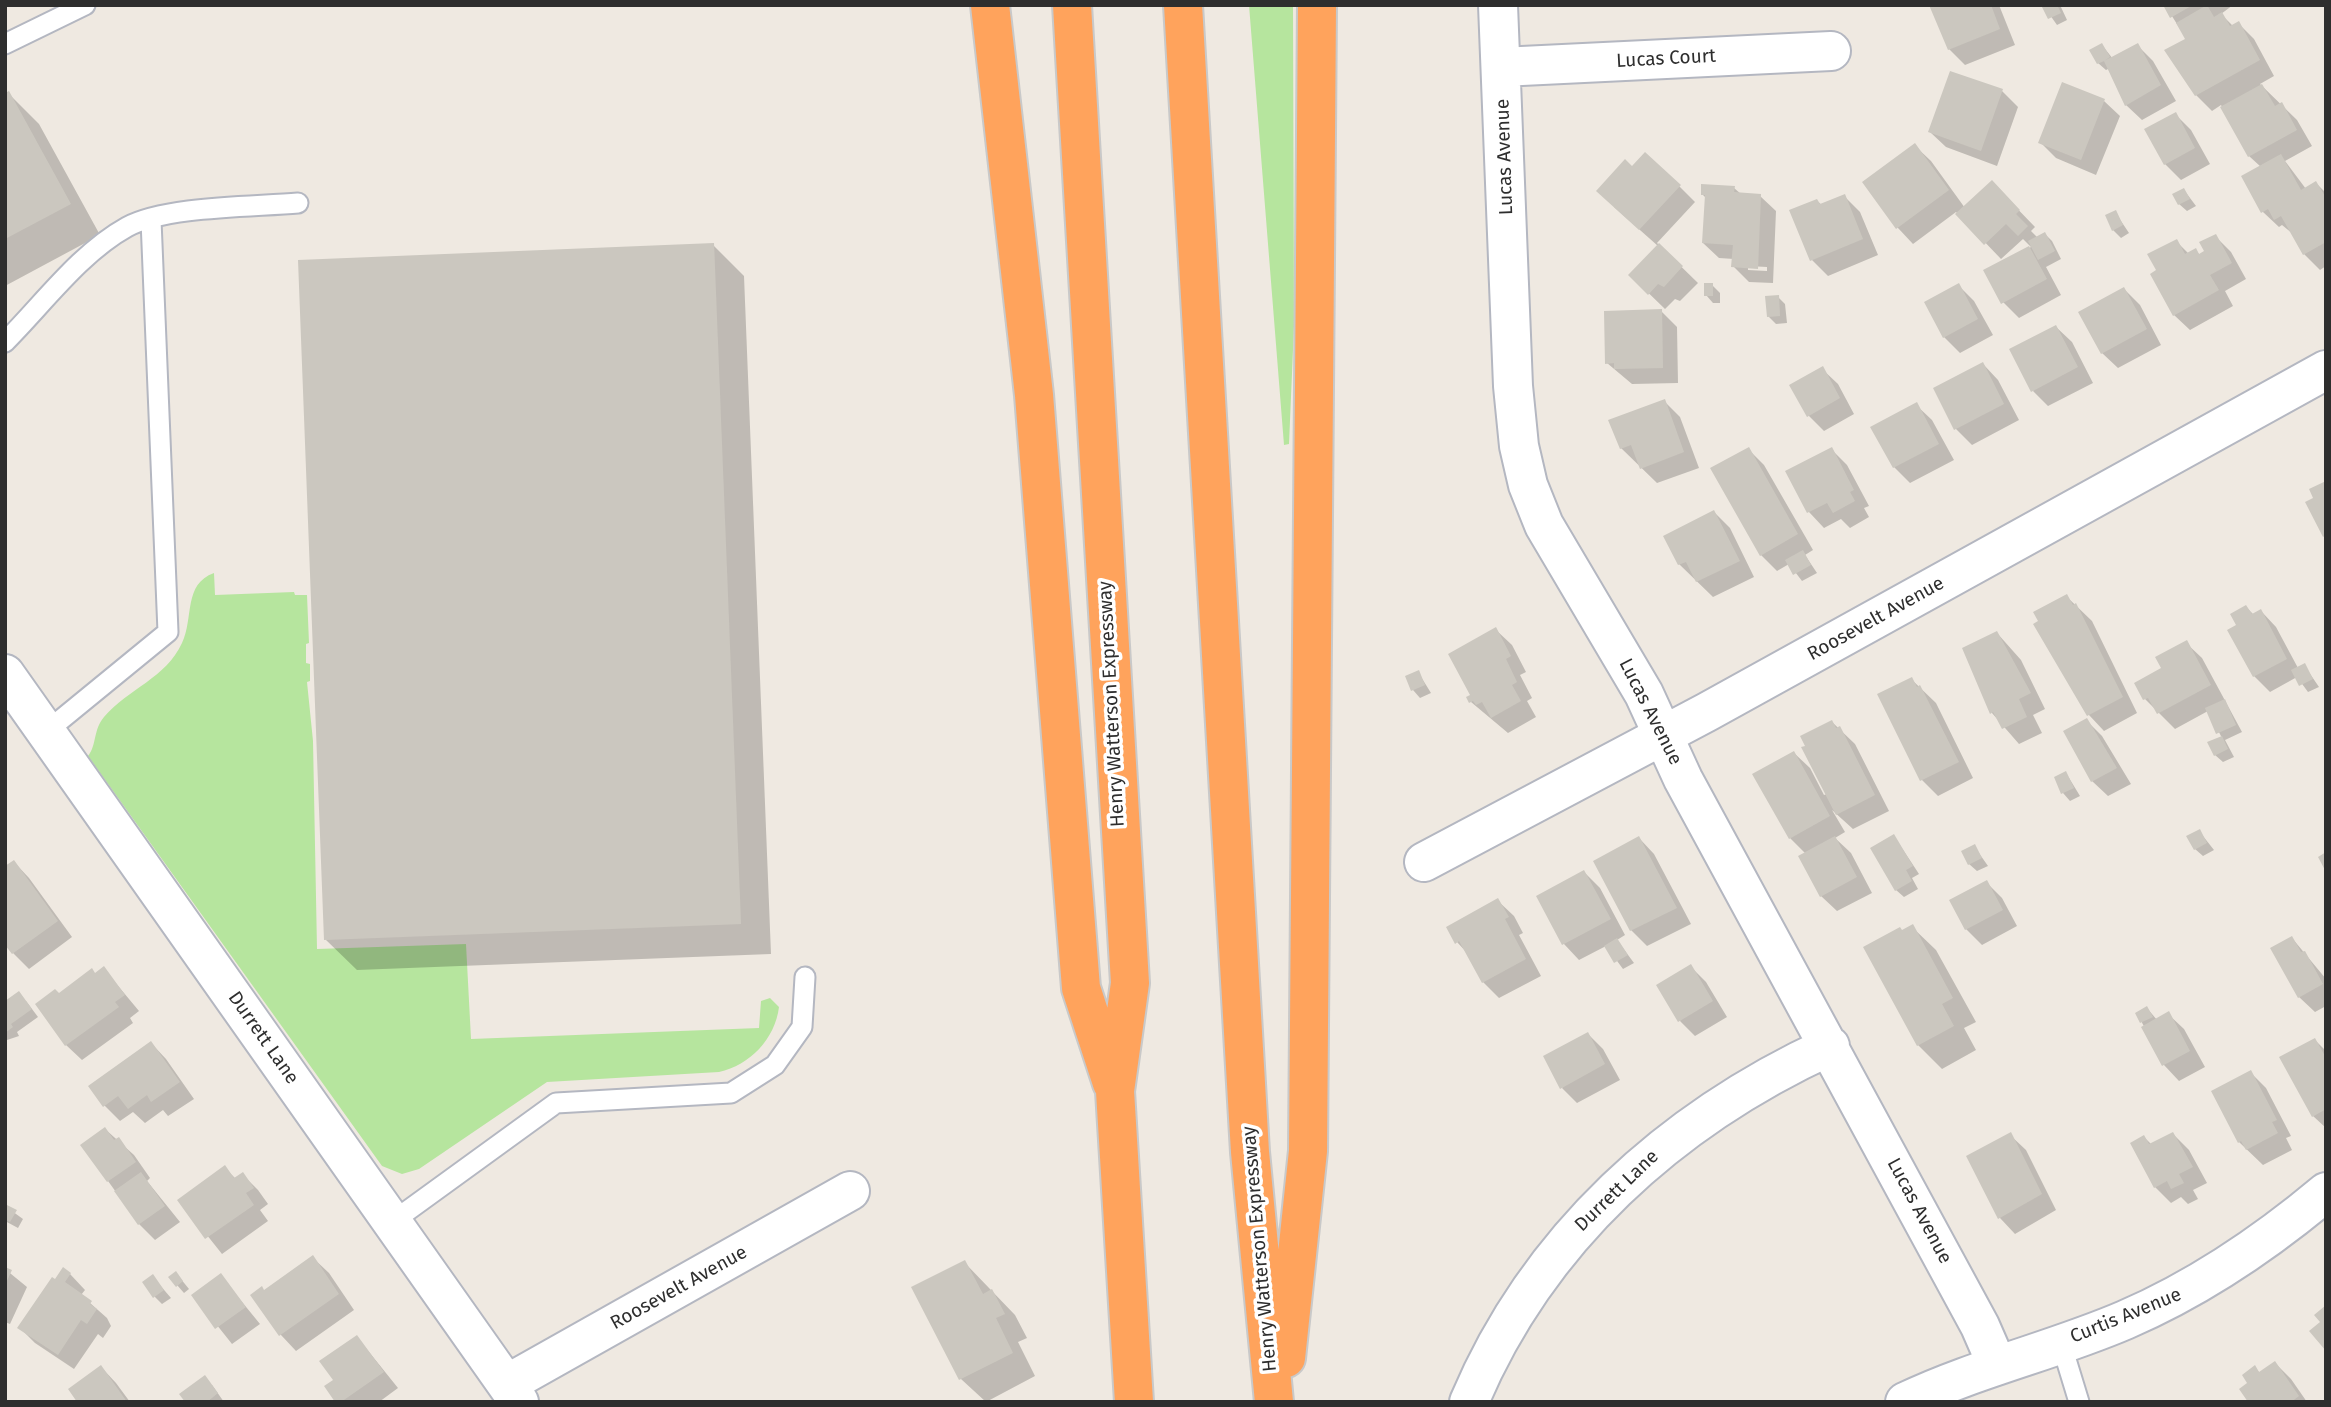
<!DOCTYPE html>
<style>
body{margin:0}
#map{position:relative;width:2331px;height:1407px;overflow:hidden;background:#efe9e1;font-family:"Fira Sans",sans-serif}
canvas{display:block}
.frame{position:absolute;inset:0;border:7px solid #2e2e2e;pointer-events:none}
</style>
<div id="map">
<canvas width="2331" height="1407"></canvas>
<div class="frame"></div>
</div>
<script>
const ctx = document.querySelector('canvas').getContext('2d');
ctx.lineJoin = 'round';
function fillPath(path, color) { ctx.fillStyle = color; ctx.fill(path, 'evenodd'); }
function strokePath(path, color, width, dash) { ctx.strokeStyle = color; ctx.lineWidth = width; ctx.lineCap = dash ? 'butt' : 'round'; ctx.setLineDash(dash || []); ctx.stroke(path); }
function write(font, color, halo, rows, align = 'center') {
  ctx.font = font + ' "Fira Sans",sans-serif'; ctx.lineWidth = 7; ctx.setLineDash([]); ctx.textBaseline = 'middle'; ctx.strokeStyle = halo; ctx.fillStyle = color; for (const [text, x, y, turn = 0] of rows) {
    ctx.save(); ctx.translate(x, y); ctx.rotate((+turn || 0) * Math.PI / 180); ctx.textAlign = isNaN(turn) ? turn : align; if (halo) ctx.strokeText(text, 0, 0); ctx.fillText(text, 0, 0); ctx.restore();
  }
}
const green = new Path2D(`
 M1249,5H1293L1294,326L1289,444L1284,445Z
 M214,573L215,595L294,592L295,595H307L309,643L306,644V663L310,664V681L307,682L313,741L317,949L466,944L471,1039L759,1028L761,1001L770,998L779,1007C775,1039 750,1065 719,1072L547,1082L419,1169L402,1174L382,1166L88,756C97,745 93,730 104,717C128,689 166,678 182,643C194,618 183,584 214,573Z`);
const shadow = new Path2D(`
 M1931,5H1999L2015,45L1965,65L1949,49Z
 M2043,5H2060L2067,20L2057,25Z
 M2165,5H2233L2221,14L2233,26L2238,23L2254,39L2274,76L2260,84L2297,120L2312,146L2285,161L2306,189L2316,183L2326,193V266L2320,270L2304,254L2293,234L2282,225L2279,227L2263,212L2261,167L2249,156L2221,105L2212,111L2196,95L2187,40Z
 M2102,45L2113,59L2137,45L2153,61L2176,101L2142,120L2126,105L2110,68L2106,70L2098,63Z
 M2002,91L2018,107L1997,166L1946,147L1930,132Z
 M8,93L39,124L100,235L5,286V95Z
 M2104,101L2120,116L2096,175L2056,158L2040,142Z
 M2175,114L2191,130L2210,164L2181,180L2165,164Z
 M1915,146L1931,161L1965,208L2007,198L2035,227L2031,231L2038,238L2045,234L2052,241L2061,259L2046,267L2061,295L2019,318L2003,302L1986,271L2031,247L2023,239L2001,259L1956,212L1913,244L1898,228L1865,183Z
 M1632,169L1679,186L1695,202L1657,243L1698,283L1680,301L1675,299L1665,309L1630,275L1658,246L1614,207Z
 M1734,188L1741,194L1760,196L1776,211L1773,283L1749,282L1733,266L1734,259L1719,258L1703,243L1706,198L1702,194ZM1748,266L1767,267V271L1748,270Z
 M2184,190L2196,206L2187,211L2179,204Z
 M1844,196L1860,212L1878,255L1828,276L1812,260L1817,201L1822,205Z
 M2115,212L2129,233L2121,238L2113,230Z
 M2215,236L2231,252L2246,279L2225,291L2233,306L2190,330L2174,315L2158,271L2176,241L2189,254L2195,250L2200,255L2206,251Z
 M713,245L744,276L771,954L357,970L326,940Z
 M1712,285L1720,293V303H1713L1706,295Z
 M1958,285L1974,301L1993,335L1960,353L1944,337Z
 M2124,289L2140,305L2161,345L2118,368L2102,353Z
 M1778,297L1785,304L1787,323L1776,324L1768,316Z
 M1661,311L1677,327L1678,383L1632,384L1607,363Z
 M2056,327L2072,342L2093,383L2048,406L2033,391Z
 M1983,364L1998,380L2019,420L1972,445L1956,429L1935,389Z
 M1822,369L1838,384L1854,414L1824,431L1808,415Z
 M1664,401L1680,417L1699,468L1657,483L1621,448Z
 M1916,405L1932,420L1954,460L1910,483L1894,467L1873,428Z
 M1748,449L1764,465L1813,550L1805,555L1817,573L1802,581L1789,564L1777,571L1761,555Z
 M1831,449L1847,465L1869,506L1864,508L1869,517L1850,528L1841,519L1824,528L1809,512L1787,472Z
 M1714,512L1730,528L1754,577L1713,597L1679,564Z
 M2067,597L2092,621L2137,713L2104,731L2089,715Z
 M2246,607L2254,615L2261,611L2276,627L2298,668L2304,665L2319,687L2308,692L2297,677L2270,692L2254,676L2238,626Z
 M1496,630L1512,645L1526,672L1520,675L1532,698L1527,701L1536,717L1508,733L1471,702Z
 M1997,633L2021,660L2045,709L2033,715L2042,733L2019,744L1992,713Z
 M2186,643L2202,658L2242,732L2225,740L2234,757L2223,762L2215,755L2222,738L2208,711L2175,729L2145,699L2163,669Z
 M1418,672L1431,693L1420,698L1413,690Z
 M1911,679L1936,703L1973,778L1938,796L1922,780L1880,695Z
 M2086,720L2102,736L2131,784L2108,796L2092,781Z
 M1832,722L1855,744L1889,811L1853,829L1832,810L1845,832L1835,838L1851,853L1872,893L1837,911L1821,896L1805,853L1790,838L1794,753L1810,768L1824,795L1827,794Z
 M2066,773L2080,796L2070,801L2063,793Z
 M2199,831L2214,850L2203,856L2195,849Z
 M1894,836L1919,874L1912,878L1918,889L1904,897L1896,890Z
 M1639,838L1654,854L1691,924L1647,946L1631,930Z
 M1974,846L1988,866L1977,871L1969,864Z
 M14,862L29,878L72,937L29,969L13,953Z
 M1584,872L1600,888L1625,935L1617,940L1634,963L1623,969L1606,946L1579,960L1564,944L1538,897Z
 M1986,882L2002,898L2017,926L1982,945L1966,929Z
 M1498,901L1514,916L1523,933L1519,935L1541,976L1499,998L1483,982L1468,954L1457,942Z
 M1912,927L1936,950L1976,1022L1964,1028L1976,1050L1942,1069L1918,1045Z
 M2292,938L2326,979V1006L2315,1012L2299,997Z
 M1690,966L1706,982L1727,1017L1695,1036L1680,1021Z
 M104,969L139,1011L130,1018L133,1023L82,1060L66,1045L59,995Z
 M26,1001L38,1017L17,1032L19,1036L7,1040L5,1003Z
 M2147,1008L2157,1020L2168,1014L2184,1029L2205,1067L2179,1081L2164,1065L2137,1013Z
 M1588,1034L1603,1049L1620,1080L1577,1103L1562,1088Z
 M2315,1040L2326,1051V1128L2313,1116Z
 M151,1043L166,1059L194,1099L168,1116L163,1110L145,1123L133,1112L120,1121L104,1105Z
 M2250,1072L2266,1088L2291,1136L2286,1138L2292,1150L2263,1165L2239,1142Z
 M105,1129L134,1155L150,1178L147,1181L180,1222L155,1240L139,1224L108,1181Z
 M2173,1134L2189,1150L2207,1183L2193,1190L2198,1199L2188,1204L2181,1197L2171,1203L2155,1187L2144,1137L2152,1145Z
 M2010,1135L2026,1150L2056,1210L2015,1234L2000,1218Z
 M225,1168L236,1179L242,1174L258,1190L268,1204L260,1210L268,1221L222,1254L179,1200Z
 M5,1206L23,1219L18,1228L5,1221Z
 M313,1258L329,1273L354,1310L296,1351L281,1335L265,1292Z
 M964,1262L1015,1315L1027,1338L1018,1342L1035,1376L986,1402L961,1379L913,1288Z
 M5,1269L27,1287L10,1324L5,1322Z
 M176,1273L189,1289L184,1293L177,1285Z
 M70,1274L85,1290L81,1295L107,1318L111,1326L103,1338L98,1334L74,1369L35,1343L20,1328L55,1282Z
 M220,1275L260,1324L232,1344L193,1295Z
 M153,1277L171,1298L162,1304L155,1297Z
 M357,1337L398,1388L379,1402H337L336,1380Z
 M2275,1363L2291,1379L2307,1402H2250L2249,1383L2255,1368L2260,1373Z
 M101,1367L116,1383L130,1402H78Z
 M212,1385L224,1402H187Z`);
const building = new Path2D(`
 M1929,5H1991L2000,29L1948,50Z
 M2041,5H2057L2061,13L2048,19Z
 M2163,5H2193L2170,18Z
 M2207,5L2214,17L2222,12L2230,26L2239,21L2260,60L2195,96L2164,50L2185,39L2176,23Z
 M2102,43L2110,57L2104,61L2138,43L2161,85L2125,106L2104,61L2097,64L2089,50Z
 M1950,71L2003,89L1981,151L1928,132Z
 M2062,82L2105,99L2081,160L2038,143Z
 M2262,84L2275,106L2282,102L2297,130L2248,157L2220,107Z
 M9,91L71,204L5,239V93Z
 M2176,112L2195,148L2164,165L2144,129Z
 M1915,143L1949,190L1896,229L1862,182Z
 M1645,152L1681,185L1639,230L1596,191L1625,159L1632,166Z
 M2281,154L2301,190L2316,181L2326,198V242L2303,255L2281,216L2274,220L2268,209L2261,213L2241,176Z
 M1992,180L2020,210L2016,214L2028,226L2018,236L2006,224L1984,245L1955,214Z
 M1701,184L1735,186L1734,192L1761,194L1758,269L1731,267L1733,245L1702,243L1705,195H1701Z
 M2184,188L2190,199L2178,205L2172,194Z
 M1845,194L1863,239L1810,261L1789,210L1817,199L1820,204Z
 M2116,210L2123,225L2112,231L2105,215Z
 M2045,232L2055,251L2038,260L2028,241Z
 M2216,234L2232,263L2210,275L2219,290L2173,316L2150,274L2156,270L2147,254L2177,239L2185,254L2196,248L2199,254L2204,251L2199,242Z
 M714,243L741,924L324,940L298,260Z
 M1659,243L1683,266L1664,287L1658,284L1648,295L1628,275Z
 M2029,246L2047,279L2001,304L1983,270Z
 M1704,283H1713V296H1704Z
 M1959,283L1978,319L1943,338L1924,302Z
 M2124,287L2147,329L2101,354L2078,312Z
 M1779,295L1780,316L1767,317L1765,296Z
 M1662,309L1663,368L1614,369V363L1605,364L1604,311Z
 M2056,325L2078,367L2031,392L2009,349Z
 M1983,362L2004,404L1954,430L1933,388Z
 M1823,366L1840,398L1807,417L1789,385Z
 M1665,399L1684,452L1640,469L1631,445L1620,449L1608,420Z
 M1917,402L1939,444L1893,468L1870,427Z
 M1749,447L1798,534L1760,556L1710,468Z
 M1832,447L1854,490L1850,492L1855,501L1833,513L1827,503L1807,513L1785,471Z
 M2326,481V535L2323,537L2305,502L2313,498L2309,489Z
 M1714,510L1740,561L1696,582L1686,562L1678,565L1663,536Z
 M1803,550L1811,565L1793,575L1785,560Z
 M2067,594L2073,605L2076,603L2123,697L2087,716L2033,624L2038,621L2033,612Z
 M2246,605L2252,614L2261,609L2287,659L2253,677L2227,630L2236,625L2230,614Z
 M1496,627L1511,656L1506,659L1517,682L1512,685L1521,701L1491,718L1482,702L1476,705L1473,701L1469,703L1466,697L1470,695L1448,654Z
 M1997,631L2031,693L2019,699L2027,717L2002,729L1993,712L1990,714L1962,648Z
 M2187,640L2211,685L2157,714L2148,698L2143,700L2134,683L2161,668L2155,657Z
 M2305,663L2313,679L2299,686L2291,670Z
 M1419,670L1425,685L1411,691L1405,676Z
 M1912,677L1917,687L1920,685L1959,762L1920,781L1877,694Z
 M2225,699L2236,725L2216,734L2205,708Z
 M2087,718L2117,768L2091,782L2063,731Z
 M1832,720L1836,728L1840,726L1875,795L1836,815L1801,747L1805,746L1800,736Z
 M2222,736L2228,749L2214,756L2207,742Z
 M1794,751L1830,816L1789,839L1752,774Z
 M2066,771L2074,788L2061,794L2054,777Z
 M2200,829L2207,843L2194,850L2186,836Z
 M1894,834L1913,866L1906,870L1912,881L1895,891L1870,848Z
 M1639,836L1677,908L1630,931L1593,861Z
 M1835,836L1857,877L1820,897L1798,856Z
 M1975,844L1982,858L1968,865L1961,851Z
 M2326,852V872L2318,857Z
 M14,860L58,921L12,954L5,945V866Z
 M1584,870L1611,919L1562,945L1536,896Z
 M1987,880L2003,910L1965,930L1949,900Z
 M1498,898L1509,917L1505,919L1526,959L1482,983L1459,941L1455,944L1446,927Z
 M1913,924L1953,998L1942,1004L1954,1026L1917,1046L1863,947L1900,927L1902,930Z
 M2292,936L2301,952L2305,951L2323,984L2298,998L2270,948Z
 M1617,938L1628,955L1614,963L1604,946Z
 M1691,964L1713,1001L1678,1022L1656,985Z
 M104,966L125,995L115,1002L119,1007L65,1046L35,1004L55,989L59,993L92,968L95,973Z
 M19,991L32,1009L11,1024L13,1027L5,1033V1001Z
 M2147,1006L2153,1017L2140,1023L2135,1013Z
 M2169,1011L2190,1051L2162,1066L2141,1027Z
 M1588,1032L1605,1064L1560,1089L1543,1056Z
 M2315,1038L2326,1058V1109L2312,1117L2279,1057Z
 M151,1041L180,1082L151,1102L147,1095L128,1109L118,1096L103,1107L88,1086Z
 M2251,1070L2277,1120L2272,1122L2278,1133L2246,1150L2241,1141L2238,1143L2211,1091Z
 M105,1127L114,1140L119,1137L136,1162L107,1182L80,1145Z
 M2011,1132L2042,1194L1998,1219L1966,1156Z
 M2173,1132L2193,1167L2179,1174L2184,1183L2171,1189L2167,1181L2154,1188L2130,1143L2144,1135L2149,1144Z
 M225,1165L234,1178L243,1172L254,1188L246,1193L254,1205L205,1239L177,1200Z
 M141,1172L165,1206L138,1225L114,1191Z
 M5,1204L17,1210L10,1222L5,1220Z
 M313,1255L339,1294L279,1336L250,1295L262,1286L264,1290Z
 M965,1260L983,1294L992,1289L1005,1314L996,1318L1013,1353L959,1380L911,1287Z
 M5,1267L12,1270L5,1285Z
 M63,1267L71,1273L65,1282L92,1301L90,1304L97,1309L87,1324L81,1320L58,1355L17,1328L52,1277L55,1279Z
 M176,1271L183,1281L176,1287L168,1277Z
 M221,1273L246,1307L215,1329L191,1295Z
 M153,1274L164,1290L153,1298L142,1282Z
 M2326,1305V1351L2309,1331L2320,1322L2314,1315Z
 M357,1335L384,1372L341,1402H335L324,1386L333,1380L319,1361Z
 M2275,1361L2299,1396L2291,1402H2248L2239,1389L2247,1383L2242,1375L2255,1365L2259,1372Z
 M101,1365L127,1402H77L68,1389Z
 M205,1375L218,1393L207,1402H185L179,1394Z`);
const service = new Path2D(`
 M5,44L85,5
 M5,342C43,304 80,253 127,227C166,206 252,207 298,203
 M47,731L168,632L151,220
 M392,1222L556,1103L731,1093L775,1065L802,1027L805,977
 M2061,1343L2079,1402`);
const minor = new Path2D(`
 M1498,5L1513,386L1519,446L1528,485L1544,525L1644,694L1683,779L1980,1326L1997,1365
 M1501,67L1831,51
 M5,674L519,1402
 M1424,862L1707,712L2326,370
 M507,1384L850,1191
 M1469,1402C1538,1238 1671,1119 1830,1046
 M1905,1402C1976,1368 2053,1351 2125,1320C2199,1288 2264,1244 2326,1192`);
const motorway = new Path2D(`
 M990,5L1034,395L1081,988L1112,1083
 M1072,5L1130,983L1115,1091L1134,1402
 M1183,5L1250,1152L1274,1402
 M1286,1358L1308,1151L1317,5`);
const streetNames = [
 ["Lucas Court",1666,59,-3],
 ["Lucas Avenue",1505,157,-92],
 ["Roosevelt Avenue",1876,619,-29],
 ["Henry Watterson Expressway",1112,704,-93],
 ["Lucas Avenue",1650,712,63],
 ["Durrett Lane",263,1038,55],
 ["Durrett Lane",1617,1191,-44],
 ["Lucas Avenue",1919,1211,62],
 ["Henry Watterson Expressway",1260,1249,-95],
 ["Roosevelt Avenue",679,1288,-29],
 ["Curtis Avenue",2126,1316,-22]
];
fillPath(green, '#b6e59e');
fillPath(shadow, '#0003');
fillPath(building, '#cbc7bf');
strokePath(service, '#b4b7c1', 23);
strokePath(minor, '#b4b7c1', 42);
strokePath(motorway, '#c9c9c9', 42);
strokePath(service, '#fff', 19);
strokePath(minor, '#fff', 38);
strokePath(motorway, '#ffa35c', 38);
write('19px', '#2e2e2e', '#fff', streetNames);
</script>
